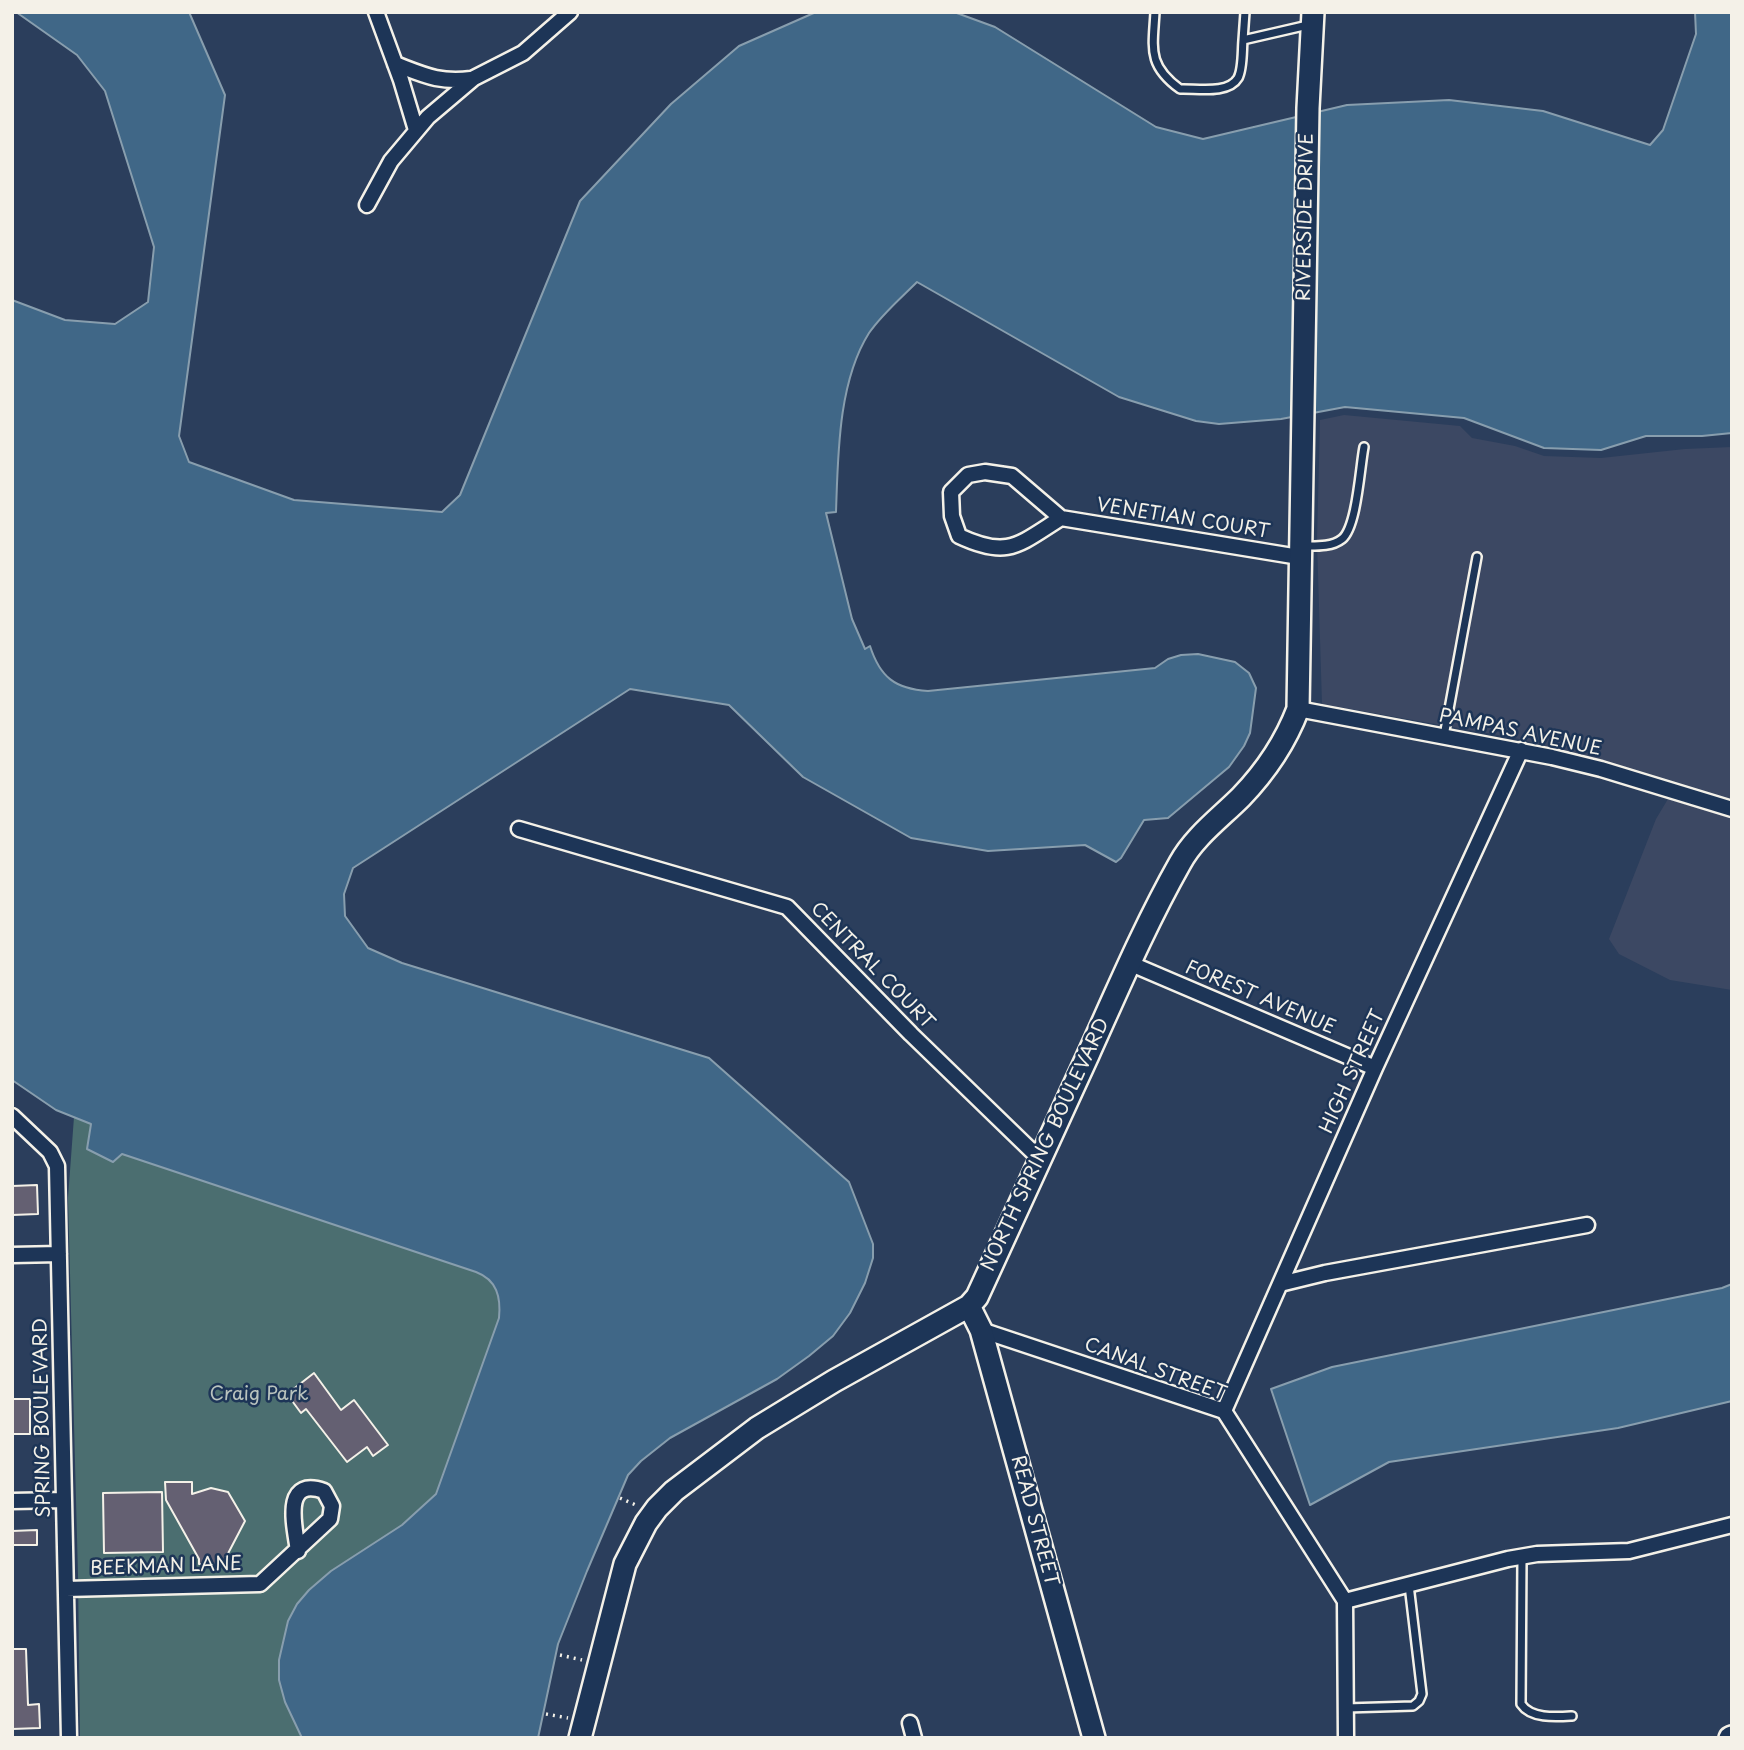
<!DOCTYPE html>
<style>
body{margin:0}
#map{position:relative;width:1744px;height:1750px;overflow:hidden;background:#2b3e5c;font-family:"Playpen Sans",sans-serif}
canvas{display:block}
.frame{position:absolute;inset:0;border:14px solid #f4f1e8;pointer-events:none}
</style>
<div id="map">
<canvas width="1744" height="1750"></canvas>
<div class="frame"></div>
</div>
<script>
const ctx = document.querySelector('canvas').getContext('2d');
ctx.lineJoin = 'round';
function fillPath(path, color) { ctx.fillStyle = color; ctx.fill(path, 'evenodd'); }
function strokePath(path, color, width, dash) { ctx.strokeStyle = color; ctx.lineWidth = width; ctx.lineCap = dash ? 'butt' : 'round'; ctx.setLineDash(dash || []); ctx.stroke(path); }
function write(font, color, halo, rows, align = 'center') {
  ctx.font = font + ' "Playpen Sans",sans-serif'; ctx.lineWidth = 5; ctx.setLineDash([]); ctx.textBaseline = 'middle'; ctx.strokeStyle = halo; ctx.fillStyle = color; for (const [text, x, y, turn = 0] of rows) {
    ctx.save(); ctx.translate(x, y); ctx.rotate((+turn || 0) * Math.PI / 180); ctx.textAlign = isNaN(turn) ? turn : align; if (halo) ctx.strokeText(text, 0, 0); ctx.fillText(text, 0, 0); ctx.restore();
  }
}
const built = new Path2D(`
 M1344,415L1460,426L1472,438L1515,446L1544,456L1601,458L1685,449L1732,447V799L1604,760L1515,738L1322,704L1317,541L1320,420Z
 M1668,799L1732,818V990L1670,980L1619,954L1609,939L1656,819Z`);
const green = new Path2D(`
 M74,1117L92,1124L112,1162L121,1154L476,1272C497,1280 501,1297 499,1318L436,1495L402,1525L331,1571L309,1590L297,1604L288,1621L279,1660V1680L285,1702L302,1738H80L78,1575L68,1198Z`);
const water = new Path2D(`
 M16,12H189L225,95L179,436L189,462L294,500L442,512L460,495L580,201L671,104L739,46L816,12H954L995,27L1156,127L1203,139L1347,105L1449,100L1543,111L1650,145L1663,130L1696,34L1695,12H1732V433L1702,436H1646L1601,450L1544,448L1464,418L1345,407L1281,419L1219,424L1196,421L1119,397L917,282C901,298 882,314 869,333C838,382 838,456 836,512L826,513L852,619L865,649L870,646C880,677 895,689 928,691L1155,668L1168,659L1181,655L1198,654L1235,662L1249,673L1256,688L1250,733L1244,746L1229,767L1168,818L1144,820L1121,858L1116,862L1085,845L988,851L911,838L803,777L729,705L630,689L353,868L344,894L345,916L368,948L402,963L709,1058L849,1182L873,1244V1258L865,1283L850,1313L833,1336L809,1356L777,1379L670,1438L641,1461L628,1475L587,1571L558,1644L538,1738H302L285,1702L279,1680V1660L288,1621L297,1604L309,1590L331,1571L402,1525L436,1494L499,1318C501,1297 497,1280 476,1272L122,1154L113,1162L87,1149L91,1124L56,1110L12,1080V300L65,320L115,324L148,302L154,247L105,91L77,55Z
 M1732,1284V1401L1618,1428L1389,1462L1310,1505L1271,1389L1332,1367L1722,1288Z`);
const building = new Path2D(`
 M37,1185L38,1214L12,1215V1186Z
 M314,1373L341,1410L354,1400L388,1445L373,1456L367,1447L347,1462L306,1409L301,1413L287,1394Z
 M12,1399H30V1434H12Z
 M165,1482H192V1494L211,1488L228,1492L245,1521L222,1565L199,1564V1559L166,1500Z
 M162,1492L163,1552L104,1553L103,1493Z
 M37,1530V1545H12V1531Z
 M12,1649H26L28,1705L39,1704L40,1728L12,1729Z`);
const path = new Path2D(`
 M620,1498L638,1506
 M560,1655L582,1660
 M546,1714L568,1718`);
const lane = new Path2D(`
 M1155,12C1153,48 1147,65 1180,89C1195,88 1228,95 1238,78C1243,69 1242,51 1243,40
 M1245,12L1243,40L1308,25
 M1304,546C1316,546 1332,547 1342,539C1357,527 1360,467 1364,447
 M1444,736L1477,557
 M1522,1557L1521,1704C1531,1719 1556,1717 1572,1716
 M1346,1708L1413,1706L1419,1701L1422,1694L1409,1585`);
const street = new Path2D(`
 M376,12L401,80L416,130
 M395,64C424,75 439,83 471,79
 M367,205L391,161L428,117L474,78L523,53L570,12
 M1061,518C1018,545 1008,559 959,536L952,516L951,492L968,475L985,472L1012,476L1061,518L1299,557
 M1298,709L1552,757L1601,769L1732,809
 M519,829L787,907L911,1034L1040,1159
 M1129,963L1375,1068
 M12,1116L50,1152L57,1166L69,1738
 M12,1255L59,1254
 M1280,1284L1325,1273L1587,1225
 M981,1330L1224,1411L1345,1601
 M1224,1411L1375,1068L1521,750
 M12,1501L64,1500
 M66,1589L260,1584L330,1519L332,1506L324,1491C281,1476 295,1528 298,1551
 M1345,1601L1508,1559L1537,1554L1629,1551L1732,1525
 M1345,1601L1346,1738
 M910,1723L914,1738`);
const secondary = new Path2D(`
 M969,1306L981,1330L1094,1738
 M580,1738L625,1564L646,1523L657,1508L674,1491L757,1428L834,1381L969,1306L977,1297C1014,1216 1051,1136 1088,1055C1117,991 1145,925 1180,863C1194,837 1220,818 1241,797C1266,771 1285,743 1298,709L1308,108L1313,12
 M1730,1738L1732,1737`);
const streetNames = [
 ["RIVERSIDE DRIVE",1306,217,-89],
 ["VENETIAN COURT",1183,519,9],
 ["PAMPAS AVENUE",1520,733,12],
 ["CENTRAL COURT",872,966,46],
 ["FOREST AVENUE",1260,998,23],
 ["HIGH STREET",1353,1072,-66],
 ["NORTH SPRING BOULEVARD",1046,1145,-65],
 ["CANAL STREET",1155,1370,20],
 ["SPRING BOULEVARD",43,1418,-91],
 ["READ STREET",1034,1521,75],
 ["BEEKMAN LANE",166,1567,-2]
];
const parkNames = [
 ["Craig Park",259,1395]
];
fillPath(built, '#3c4863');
fillPath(green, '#4b6e70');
fillPath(water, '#406787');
strokePath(water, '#889eae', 2);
fillPath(building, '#646072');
strokePath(building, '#f4f1e8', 2);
strokePath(lane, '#f4f1e8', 12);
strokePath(street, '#f4f1e8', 19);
strokePath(secondary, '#f4f1e8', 26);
strokePath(path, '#f4f1e8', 3.5, [2, 5]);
strokePath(lane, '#1d3557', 7);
strokePath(street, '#1d3557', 14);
strokePath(secondary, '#1d3557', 21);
write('19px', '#f4f1e8', '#1d3557', streetNames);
write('19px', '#b9c3be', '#1d3557', parkNames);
</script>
